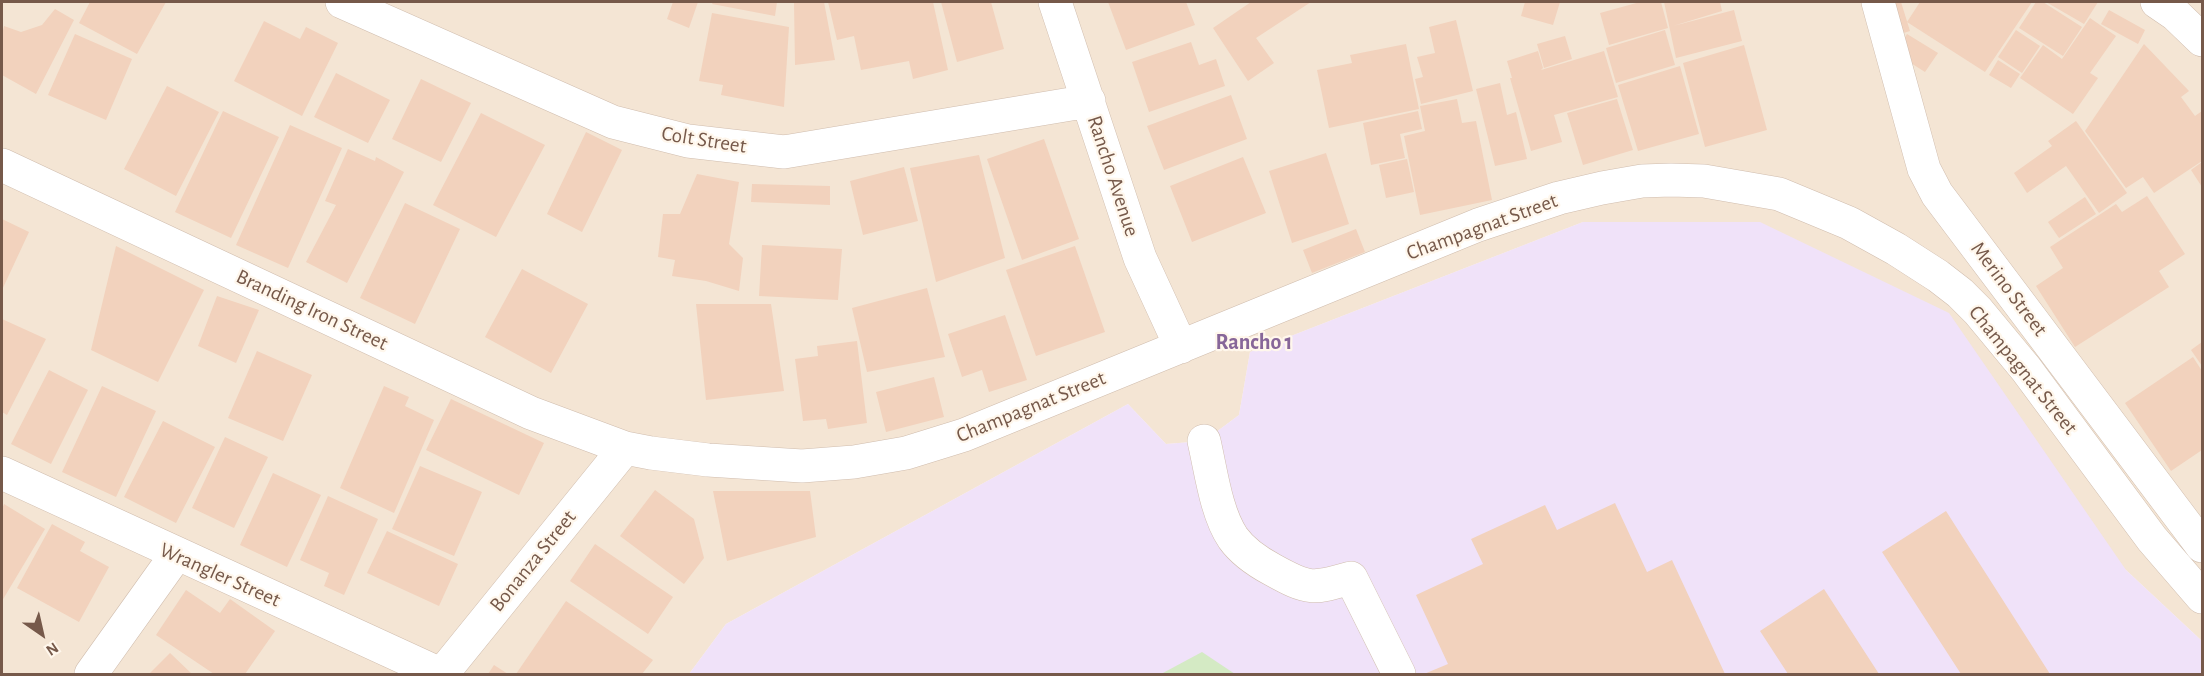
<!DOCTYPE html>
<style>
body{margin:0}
#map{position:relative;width:2204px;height:676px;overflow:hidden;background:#fcf3e6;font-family:"Alegreya Sans",sans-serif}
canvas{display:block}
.frame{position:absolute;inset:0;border:3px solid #76594a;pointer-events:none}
.north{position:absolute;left:12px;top:604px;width:60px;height:60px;-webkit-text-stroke:4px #fff7ec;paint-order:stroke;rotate:146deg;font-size:16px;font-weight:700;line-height:24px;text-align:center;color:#76594a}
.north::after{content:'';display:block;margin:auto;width:21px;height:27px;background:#76594a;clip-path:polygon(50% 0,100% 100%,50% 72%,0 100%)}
</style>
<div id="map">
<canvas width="2204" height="676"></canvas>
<div class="frame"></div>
<div class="north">N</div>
</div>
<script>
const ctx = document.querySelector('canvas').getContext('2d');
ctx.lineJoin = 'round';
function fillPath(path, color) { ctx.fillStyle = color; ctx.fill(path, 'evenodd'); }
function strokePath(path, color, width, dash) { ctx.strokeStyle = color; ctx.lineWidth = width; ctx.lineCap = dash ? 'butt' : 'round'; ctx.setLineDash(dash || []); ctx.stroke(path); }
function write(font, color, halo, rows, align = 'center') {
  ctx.font = font + ' "Alegreya Sans",sans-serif'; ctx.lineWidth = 4.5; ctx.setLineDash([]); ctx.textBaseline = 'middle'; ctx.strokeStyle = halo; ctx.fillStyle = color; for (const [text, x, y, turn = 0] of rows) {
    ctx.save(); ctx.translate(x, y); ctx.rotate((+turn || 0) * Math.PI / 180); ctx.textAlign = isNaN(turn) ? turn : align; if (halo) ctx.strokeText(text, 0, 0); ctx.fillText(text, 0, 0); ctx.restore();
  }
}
const residential = new Path2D(`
 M2,2H2202V641L2126,570L1583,222L1250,352L1239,415L1204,441L1166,444L1128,404L726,624L689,674H2Z`);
const education = new Path2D(`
 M1583,222H1760L1949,313L2126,570L2202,641V674H689L726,624L1128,404L1166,444L1204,441L1239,415L1250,352Z`);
const green = new Path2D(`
 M1202,652L1235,674H1161Z`);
const building = new Path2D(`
 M90,2H166L137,54L79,23Z
 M673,2H698L689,28L667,19Z
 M713,2H777L775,16L712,4Z
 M802,2H824L835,60L795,65L794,3Z
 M828,2H933L948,70L913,79L909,61L861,70L854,36L837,40Z
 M941,2H991L1004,49L957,62Z
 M1108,2H1186L1195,25L1126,50Z
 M1251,2H1311L1256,38L1274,63L1248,81L1213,28Z
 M1525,2H1560L1553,25L1521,16Z
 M1640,2H1661L1668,28L1609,45L1600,13Z
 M1664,2H1720L1722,11L1673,26L1734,10L1742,41L1676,58Z
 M1883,2H1901L1910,31L1894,36Z
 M1920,2H2032L1985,72L1907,22Z
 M2036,2H2043L2082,27L2063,56L2019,28Z
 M2046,2H2098L2084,24Z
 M55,9L74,20L36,94L2,75V34L4,26L21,32L42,25Z
 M2109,10L2145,30L2138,44L2101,24Z
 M712,13L789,27L784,107L721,95L723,85L699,81Z
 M2090,18L2116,36L2090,73L2098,78L2073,114L2020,78L2043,45L2062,59Z
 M1456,20L1473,91L1421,104L1415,79L1423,77L1417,57L1435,53L1429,27Z
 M264,21L300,39L306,27L338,43L302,116L234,81Z
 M1665,30L1675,65L1616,83L1606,48Z
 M2016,30L2040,46L2022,73L1998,57Z
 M75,34L132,59L106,120L48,95Z
 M1907,34L1938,53L1925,72L1895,53Z
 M1565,36L1572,59L1544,68L1537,44Z
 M1191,42L1199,65L1216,59L1225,86L1149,112L1132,62Z
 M1406,44L1419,109L1329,128L1317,70L1352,63L1350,55Z
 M2144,44L2189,91L2181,97L2195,116L2202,111V161L2154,193L2143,177L2126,188L2085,131Z
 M1744,45L1767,130L1705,147L1683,63Z
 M1538,51L1543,68L1541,70L1604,51L1618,97L1554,115L1562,142L1531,151L1510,78H1512L1507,61Z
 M1998,60L2020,74L2011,88L1989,75Z
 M1680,66L1699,134L1638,151L1618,85Z
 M336,73L390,100L368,143L314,117Z
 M421,79L471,103L441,162L392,139Z
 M1500,83L1507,115L1516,112L1527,159L1495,166L1476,89Z
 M167,86L219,112L176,196L124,169Z
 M1231,95L1247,139L1164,170L1147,126Z
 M1457,99L1462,123L1476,121L1492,200L1420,215L1404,136L1425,131L1420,106Z
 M1617,99L1633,150L1583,165L1567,113Z
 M223,111L279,137L231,238L175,212Z
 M1418,111L1422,129L1400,134L1405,158L1371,165L1363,123Z
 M481,113L545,145L496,237L433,205Z
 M2076,121L2127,193L2099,213L2066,166L2027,193L2014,173L2052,146L2048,141Z
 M290,125L342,148L288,268L236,245Z
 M586,132L622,150L582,232L547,214Z
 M1044,139L1079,239L1022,260L987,159Z
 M348,149L375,161L376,157L404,172L347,283L306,262L336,205L325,201Z
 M1326,153L1349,224L1292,243L1269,171Z
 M979,155L1005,258L936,282L910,168Z
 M1243,157L1266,213L1192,242L1170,186Z
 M1407,159L1414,192L1386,198L1379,165Z
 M2202,162V187L2191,170Z
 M904,167L918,221L863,235L850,181Z
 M697,174L739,182L729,244L743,258L739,291L706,281L672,276L675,260L658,257L663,214H680Z
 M752,184L830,186V205L751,202Z
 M2147,196L2185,254L2159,271L2169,287L2075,347L2036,286L2063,268L2050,247L2116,204L2122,212Z
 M2085,197L2096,214L2059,238L2048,222Z
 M405,203L460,229L415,324L360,298Z
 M2,219L29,232L2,290Z
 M1356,229L1365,252L1312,273L1303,250Z
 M762,245L842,249L838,300L759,296Z
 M116,246L204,290L158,382L91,350Z
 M1075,246L1105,332L1036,356L1006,270Z
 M522,269L588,304L551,373L485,337Z
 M927,288L945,357L867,372L852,308Z
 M217,296L259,310L236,363L198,346Z
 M696,304H771L784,391L706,400Z
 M1005,315L1027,380L989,392L982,370L962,377L948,334Z
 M2,319L46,339L7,415L2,412Z
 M857,341L867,423L828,429L826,419L803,421L795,359L818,356L817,346Z
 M2202,342V366L2191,350Z
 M257,351L312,375L283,441L228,418Z
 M2193,357L2202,371V450L2171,471L2125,403Z
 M49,370L88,390L51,464L11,444Z
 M934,377L944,417L886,432L876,392Z
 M102,386L156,411L116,497L62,472Z
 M384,386L409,397L405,406L434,420L394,513L340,488Z
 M451,399L544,443L519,495L426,450Z
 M163,421L215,447L176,523L124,497Z
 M225,437L268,457L234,528L192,508Z
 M420,466L482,492L454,556L392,529Z
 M273,473L321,495L287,567L240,545Z
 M655,490L694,519L704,558L684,584L620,536Z
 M713,491H810L816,537L727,561Z
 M328,496L378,519L344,595L324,586L329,573L300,560Z
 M1615,503L1647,572L1672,560L1725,674H1424L1448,664L1416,595L1483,564L1471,539L1545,505L1557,530Z
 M4,504L45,529L2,601V509Z
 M1946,511L2050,674H1961L1882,552Z
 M52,524L85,542L80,551L109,567L79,622L17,588Z
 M387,531L458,564L439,606L367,573Z
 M595,544L673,597L648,634L570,581Z
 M1824,589L1879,674H1788L1760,631Z
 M186,590L220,613L230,599L275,631L245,674H214L156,635Z
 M566,601L653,660L642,674H516Z
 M170,653L192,674H149Z
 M494,665L508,674H488Z`);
const minor = new Path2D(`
 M342,2L613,122L688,141L784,152L1089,101
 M1055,2L1140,258L1181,347
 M1878,2L1924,169L1937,194L2202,546
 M2157,2L2176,15L2202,40
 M2,165L531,413L625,448L651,453L708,460L802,466L854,462L906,453L964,435L1478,225L1559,198L1602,188L1642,181L1671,180L1704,181L1779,194L1849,223L1896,249L1938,276L1960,293L1978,311L2026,369L2152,539L2202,597
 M1204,441C1211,471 1216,513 1233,538C1243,552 1258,562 1273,570C1309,590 1312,589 1351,578L1399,674
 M2,473L440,674
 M91,674L176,555
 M442,674L625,448`);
const streetNames = [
 ["Colt Street",704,140,9],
 ["Rancho Avenue",1113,176,72],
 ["Champagnat Street",1482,227,-20],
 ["Merino Street",2009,289,53],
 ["Branding Iron Street",312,310,25],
 ["Champagnat Street",2023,370,51],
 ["Champagnat Street",1031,407,-22],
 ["Bonanza Street",533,561,-51],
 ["Wrangler Street",220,575,24]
];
const neighbourhoodNames = [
 ["Rancho 1",1254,342]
];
fillPath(residential, '#f4e5d4');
fillPath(education, '#f0e2f9');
fillPath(green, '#d4eac4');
fillPath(building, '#f2d2bd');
strokePath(minor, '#d0bdae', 34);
strokePath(minor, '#fff', 33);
write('21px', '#76594a', '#fff7ec', streetNames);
write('bold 22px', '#876699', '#fff7ec', neighbourhoodNames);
</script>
